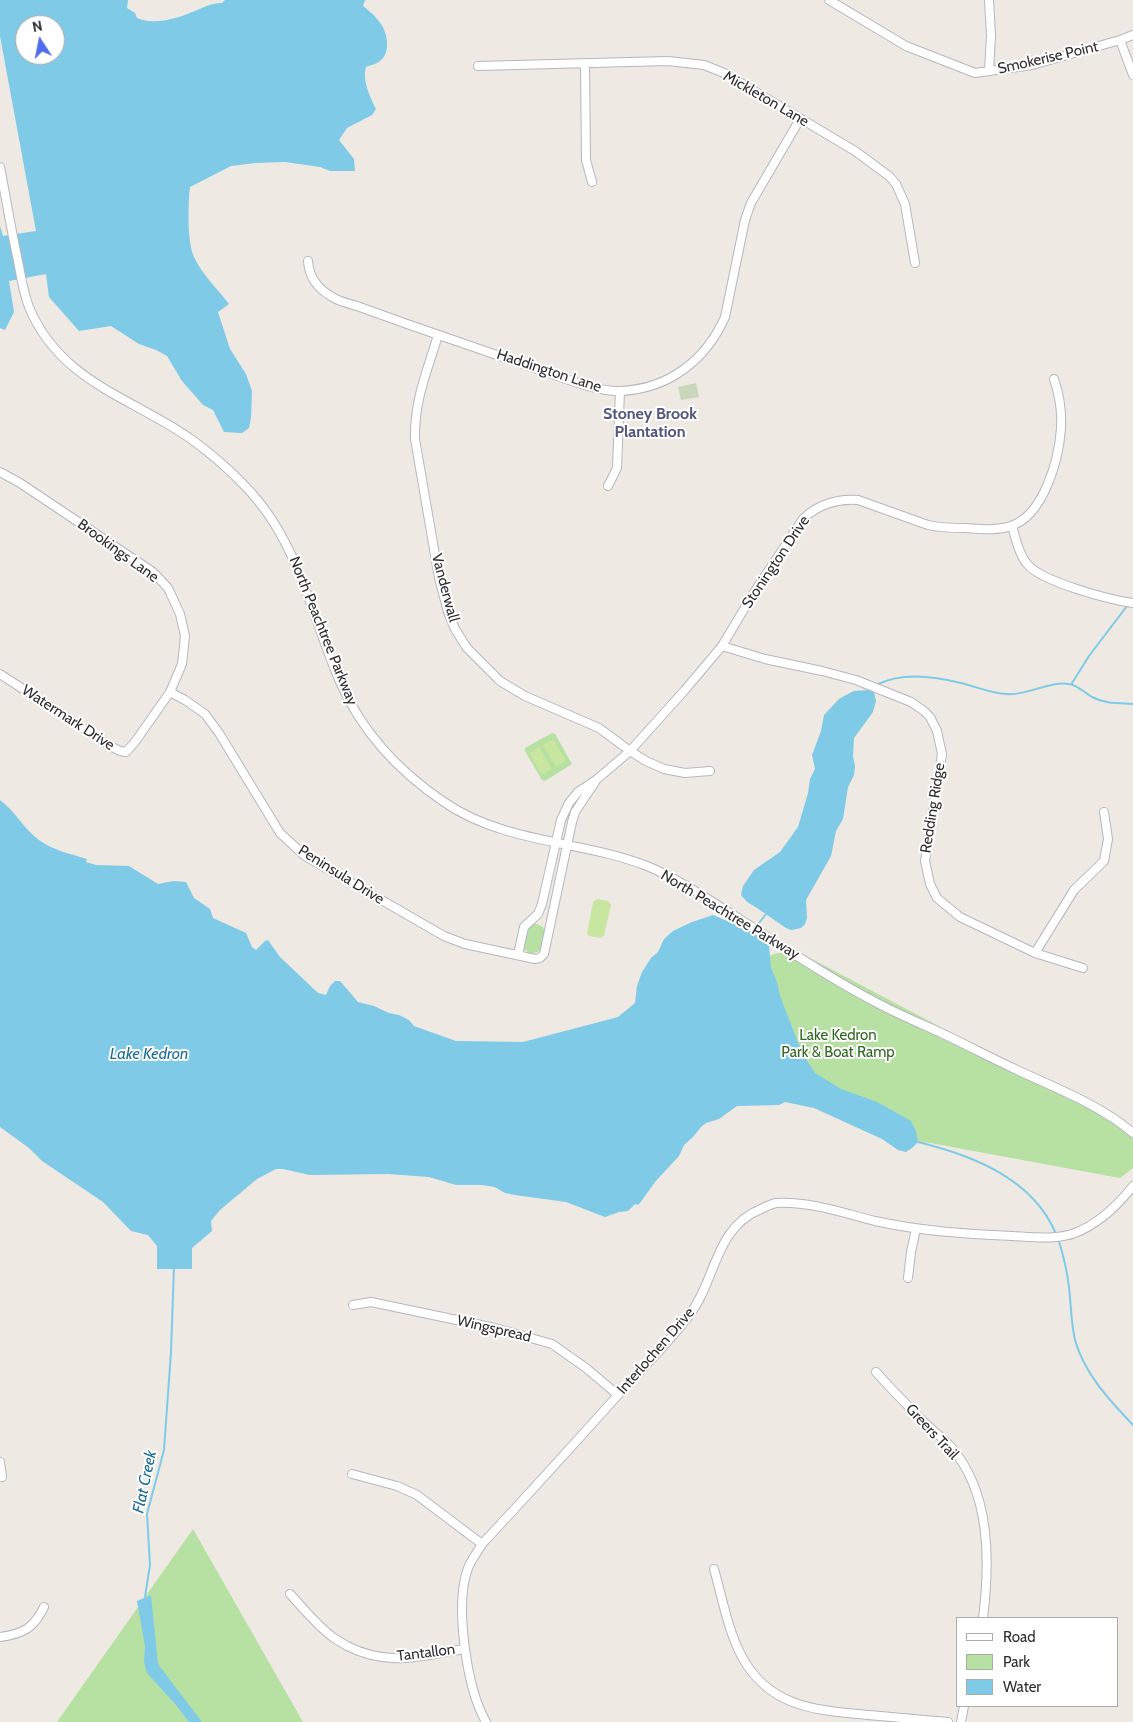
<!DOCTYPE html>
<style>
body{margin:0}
#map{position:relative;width:1133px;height:1722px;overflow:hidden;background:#eee9e2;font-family:Cabin,sans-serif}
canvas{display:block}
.legend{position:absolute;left:956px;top:1617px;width:162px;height:90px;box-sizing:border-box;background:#fff;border:1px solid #ababab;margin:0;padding:6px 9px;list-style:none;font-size:15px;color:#2e2e2e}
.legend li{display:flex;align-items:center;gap:10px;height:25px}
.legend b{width:25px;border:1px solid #ababab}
.north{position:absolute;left:15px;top:15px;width:50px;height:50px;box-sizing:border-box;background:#fff;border:1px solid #ababab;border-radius:50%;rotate:349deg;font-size:14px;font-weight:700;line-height:20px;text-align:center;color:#2e2e2e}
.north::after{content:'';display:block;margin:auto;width:18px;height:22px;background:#4f6ced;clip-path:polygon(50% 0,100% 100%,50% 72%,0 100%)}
</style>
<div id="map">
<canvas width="1133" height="1722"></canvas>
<ul class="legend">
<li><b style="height:6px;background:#fff"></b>Road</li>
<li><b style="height:14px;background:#b7e0a3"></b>Park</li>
<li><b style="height:14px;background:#7ecae7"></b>Water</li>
</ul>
<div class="north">N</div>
</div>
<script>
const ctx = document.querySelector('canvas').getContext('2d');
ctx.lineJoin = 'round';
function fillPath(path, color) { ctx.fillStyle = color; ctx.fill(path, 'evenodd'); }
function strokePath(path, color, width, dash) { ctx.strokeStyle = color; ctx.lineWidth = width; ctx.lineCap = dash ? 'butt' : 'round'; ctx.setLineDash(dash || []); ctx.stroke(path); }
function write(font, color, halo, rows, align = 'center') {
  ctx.font = font + ' Cabin,sans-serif'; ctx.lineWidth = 4; ctx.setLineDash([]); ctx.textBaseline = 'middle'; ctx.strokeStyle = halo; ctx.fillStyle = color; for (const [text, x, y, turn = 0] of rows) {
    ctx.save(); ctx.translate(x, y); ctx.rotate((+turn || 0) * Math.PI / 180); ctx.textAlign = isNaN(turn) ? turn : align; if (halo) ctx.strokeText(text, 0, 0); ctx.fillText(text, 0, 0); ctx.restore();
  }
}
const green = new Path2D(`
 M552,733L555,734L572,764L545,781L542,780L525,751V748Z
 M534,923L543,927L545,933L540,951L530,954L523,948L525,930Z
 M793,949L1133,1129V1168L1120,1178L903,1138L802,1100L757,959Z
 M193,1529L303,1722H57Z`);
const cemetery = new Path2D(`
 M696,383L699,397L681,400L678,387Z`);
const pitch = new Path2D(`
 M553,739L566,761L556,767L543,745Z
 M539,747L552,769L542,775L529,753Z
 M597,899L608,901L611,905L604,936L600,938L589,936L587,934L593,902Z`);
const water = new Path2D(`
 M0,0H128L127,8L135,13L137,18C155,26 178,18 195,11C205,7 211,3 222,3L225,0H365L363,6C377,17 388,28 387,46C387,50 385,57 381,60C378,64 370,65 366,67C362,80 370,97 376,109L372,115L347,128L339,140L354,159L355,171H330L320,167L285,162L256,163L231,166L190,187C188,205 187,241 194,257C202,275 218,289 229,304L218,312L230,349L246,374L252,391L251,418L249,428L242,433L224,432L213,410L203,405L182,381L167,356L156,350L139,344L111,326L79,331L49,297L46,274L9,281L14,312L5,330L0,328V226L3,236L36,231L0,36ZM25,25H55V55H25Z
 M868,690L874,692L876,701L873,712L854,738L853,756L855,766L854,775L848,787L843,819L836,831L831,856L806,900L807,918L805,924L801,928L791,930L786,928L757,908L747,902L741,895L743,886L754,870L780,852L798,827L808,793L810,779L815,769L812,755L821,731L824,715L839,699L846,695L854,691Z
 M0,800C15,811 24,829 39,840C52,850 71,854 87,859L86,862L96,865L129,866L158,884L174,881L186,882L194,898L210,909L213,918L246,933L252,947L256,950L265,941L268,940L280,957L318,993L326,995L330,986L335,981H340L358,1002L374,1006L389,1013L399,1015L409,1020L414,1026L456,1041L523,1042L618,1017L635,1003L637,986L642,972L651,958L658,952L664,939L673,931L692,922L713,915L762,936L769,946L771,968L777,982L780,996L802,1053L815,1073L841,1089L877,1102L911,1121L916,1131L918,1142L912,1148L906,1152L898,1150L882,1139L814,1108L785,1102L779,1105L737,1106L719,1119L706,1123L701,1127L693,1137L684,1145L679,1156L655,1182L640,1203L638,1205L635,1204L628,1211L619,1212L605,1217L566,1202L515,1195L505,1193L495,1187L482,1185H456L429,1177L388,1174L310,1175L283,1169H276L257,1179L220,1210L211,1221L212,1231L192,1248V1269H157V1246L148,1235L131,1231L103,1202L42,1161L29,1148L0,1127Z
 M151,1595L158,1664L202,1722H189L176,1705L147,1673L144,1662L145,1646L137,1601Z`);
const stream = new Path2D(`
 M1072,683L1089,656L1127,606
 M876,685C901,672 934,676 961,683C977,687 990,693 1006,694C1028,696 1047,681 1069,684C1077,685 1085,693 1092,697C1105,704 1119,703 1133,704
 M759,923L766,914
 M918,1142C971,1155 1033,1178 1056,1234
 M1058,1238C1063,1254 1067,1270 1069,1287C1071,1304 1071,1323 1075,1340C1084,1373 1110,1401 1133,1425
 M145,1597L150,1565L147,1514L164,1450L171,1352L174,1267`);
const minor = new Path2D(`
 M829,0L906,46L975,73L1032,65L1120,40L1133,35
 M989,0L991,35L989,71
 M1120,40L1133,75
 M585,64L586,160L592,182
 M478,66L668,61L704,65L724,73L855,151L889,176L896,184L905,204L915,263
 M0,167C6,198 11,229 18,261C21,276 23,292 29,307C60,382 131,397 191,439C210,453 229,469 245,486C299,541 311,616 341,684C363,733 401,773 444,802C505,844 581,840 647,866C676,878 703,896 730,913C779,944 827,977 879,1004C898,1014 917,1022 937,1031C963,1043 989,1057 1015,1069C1055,1088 1099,1104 1133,1133
 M308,261C309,279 320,291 336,299C342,302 350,304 357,306C374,312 390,318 407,324C452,340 498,355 543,371C564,378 598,392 620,391C669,389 706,360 725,317L745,220L751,203L800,119
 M438,335C427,372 414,401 415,439L439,578L448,612L455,629L467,648L500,681L525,696L599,728L630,751L646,761L664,769L685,773L710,771
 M0,472L20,483L153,572L168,588L180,614L185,636L182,664L170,692L135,742L126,752L120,751L112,747L0,674
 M608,486L617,468L620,391
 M1012,526C1016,539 1019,555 1028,565C1043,582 1110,600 1133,603
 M722,646L765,659L822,671L856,680L911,702L924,711L930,717L937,731L942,754L925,861L930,884L937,898L960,917L1035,953L1083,968
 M170,692L185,700L205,714L219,733L280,833L305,856L444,936L465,944L535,959L540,958L544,954L572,822L575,812L595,782
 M1035,953L1074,890L1104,861L1108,839L1104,812
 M518,955L524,927L538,914L542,904L561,820L569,803L578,792L596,780L630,751L684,691L722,646L753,594L803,519C817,505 838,498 858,500L928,525C940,528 953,528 966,528C981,529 996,531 1011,526C1044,515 1059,459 1061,428C1062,412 1059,394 1054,379
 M908,1278L911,1252L916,1229
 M353,1305L371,1302L495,1328L552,1344L586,1368L618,1395
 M876,1372C891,1389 907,1405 923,1421C932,1430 943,1438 951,1447C991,1493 990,1562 983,1618
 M0,1462L2,1477
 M352,1474L397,1486L417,1495L482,1544
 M714,1569C722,1597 728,1631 742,1657C770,1708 816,1710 868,1715C894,1717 921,1720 948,1722
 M290,1594C304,1609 318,1627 334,1638C338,1641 343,1643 347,1646C389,1667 420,1656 464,1649
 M0,1637C23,1634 34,1628 44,1607
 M486,1722C467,1689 455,1608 467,1571C470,1561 477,1553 482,1544C528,1495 573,1445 618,1395C642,1368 669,1343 690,1314C716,1280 715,1227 761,1209C765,1207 771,1204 776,1203C809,1201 844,1213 875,1221C920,1231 966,1234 1012,1236C1032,1237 1056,1240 1075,1233C1098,1224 1118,1205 1133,1186
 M961,1722L964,1706`);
const streetNames = [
 ["Smokerise Point",1048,58,-13],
 ["Mickleton Lane",766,99,30],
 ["Haddington Lane",549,371,18],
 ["Brookings Lane",118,551,36],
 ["Stonington Drive",776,562,-56],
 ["Vanderwall",445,588,75],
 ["North Peachtree Parkway",323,631,68],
 ["Watermark Drive",68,718,33],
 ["Redding Ridge",933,808,-81],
 ["Peninsula Drive",341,875,32],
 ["North Peachtree Parkway",730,915,31],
 ["Wingspread",494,1329,13],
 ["Interlochen Drive",656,1351,-49],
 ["Greers Trail",932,1432,47],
 ["Tantallon",426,1653,-7]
];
const parkNames = [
 ["Lake Kedron",838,1036],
 ["Park & Boat Ramp",838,1053]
];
const neighbourhoodNames = [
 ["Stoney Brook",650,414],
 ["Plantation",650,432]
];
const waterNames = [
 ["Lake Kedron",149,1054],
 ["Flat Creek",145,1482,-78]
];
fillPath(green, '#b7e0a3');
fillPath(cemetery, '#c8d6ba');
fillPath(pitch, '#c8e6a0');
fillPath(water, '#7ecae7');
strokePath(stream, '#7ecae7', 2);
strokePath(minor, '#b5b7c0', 10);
strokePath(minor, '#fff', 8);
write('15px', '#2e2e2e', '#fff', streetNames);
write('15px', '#2f6721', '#fff', parkNames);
write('bold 16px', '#51587c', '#fff', neighbourhoodNames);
write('italic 16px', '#186b97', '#fff', waterNames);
</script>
